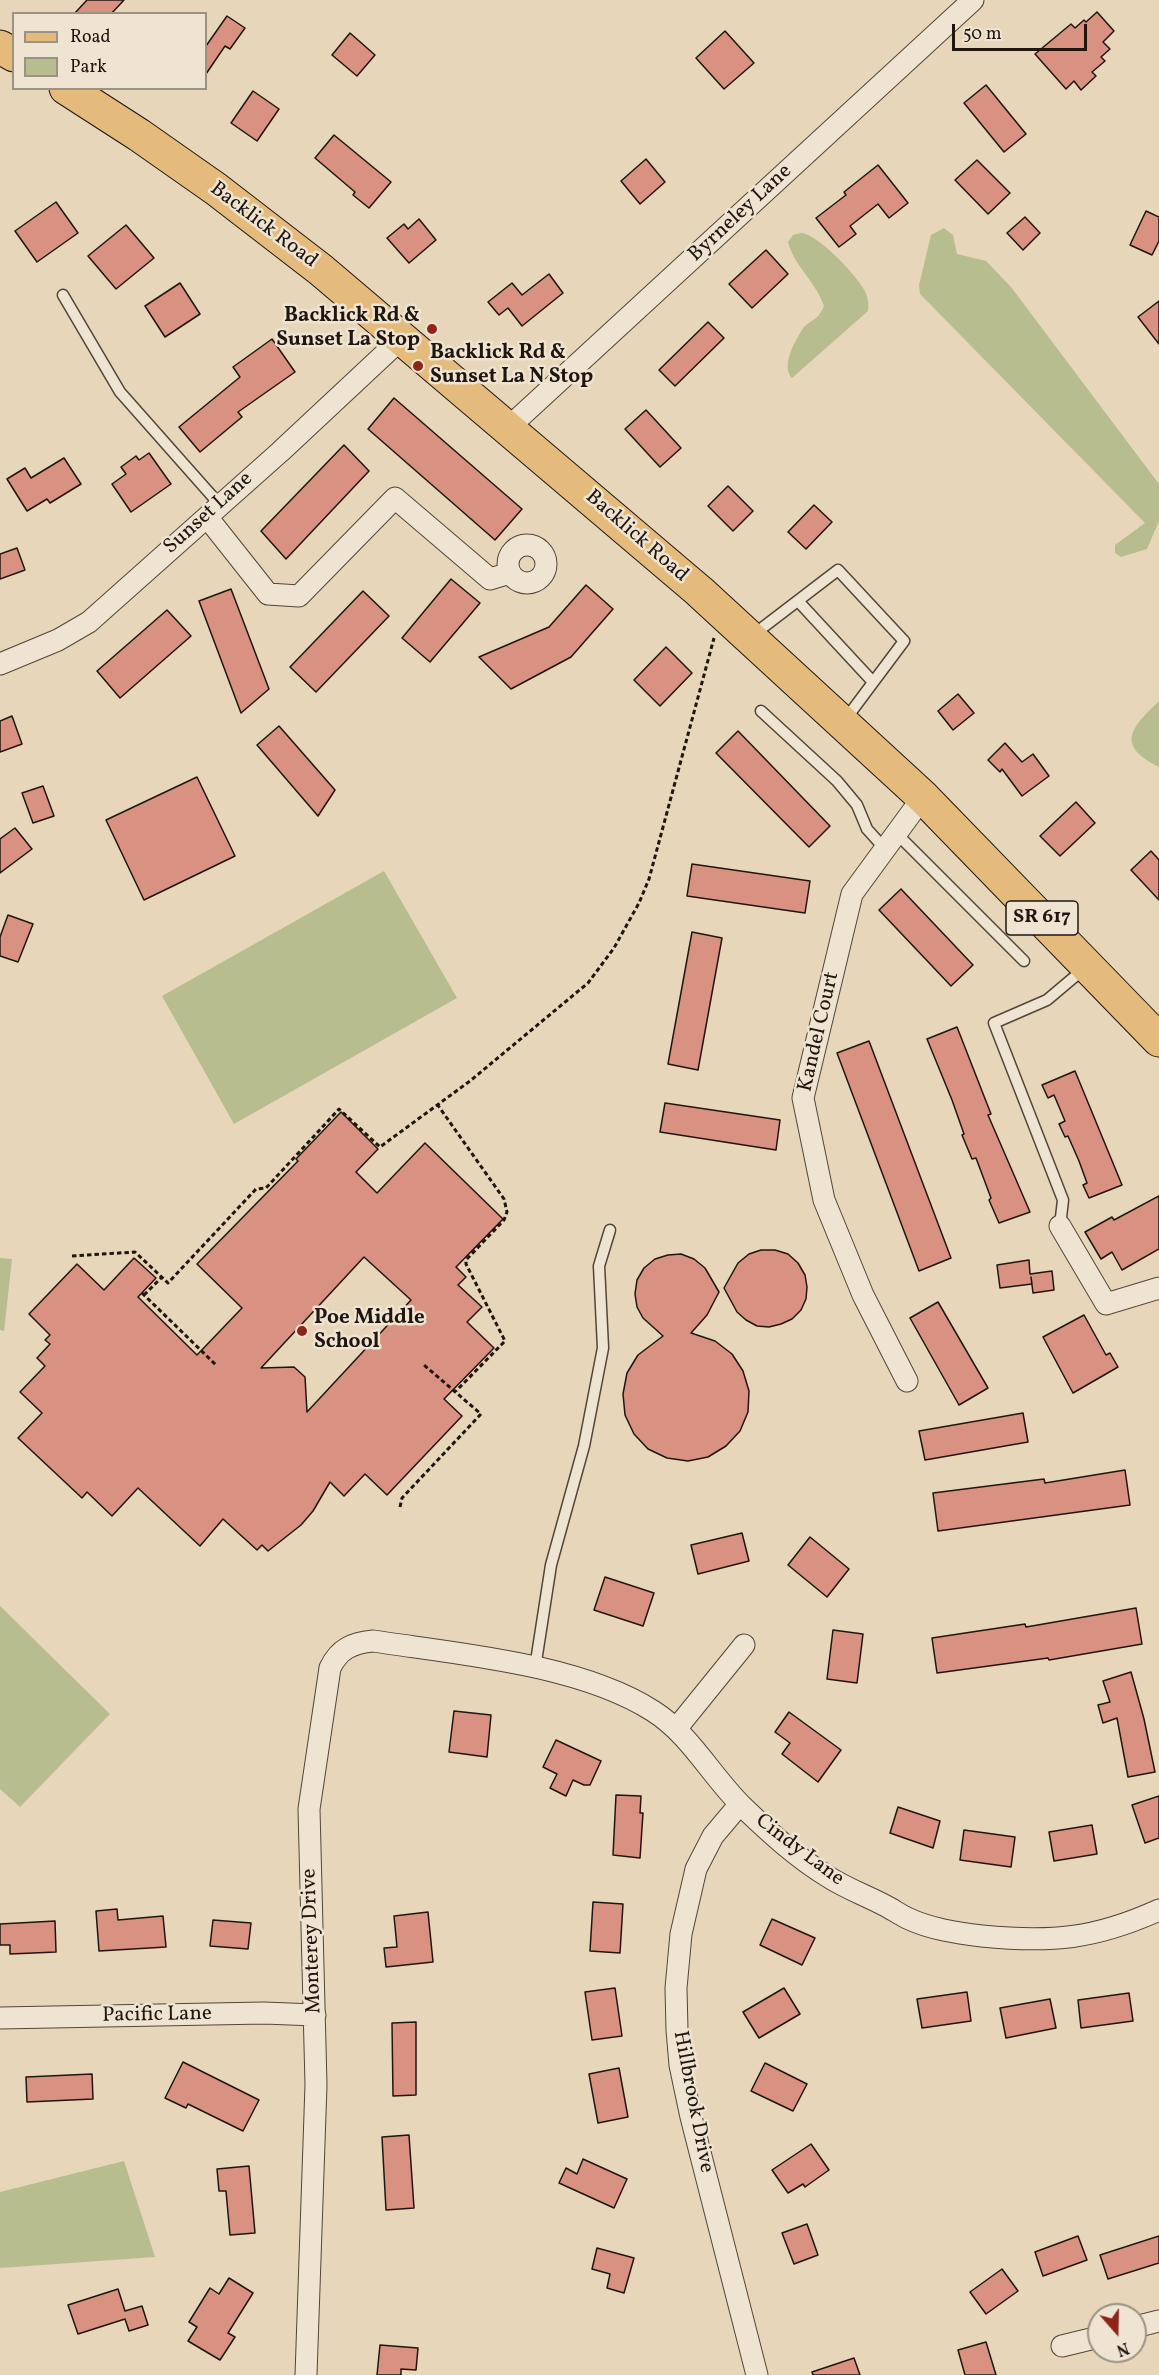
<!DOCTYPE html>
<style>
body{margin:0}
#map{position:relative;width:1159px;height:2375px;overflow:hidden;background:#e7d6b9;font-family:Vollkorn,serif}
canvas{display:block}
.legend{position:absolute;left:12px;top:12px;width:195px;height:78px;box-sizing:border-box;background:#efe4d2;border:2px solid #9c9284;margin:0;padding:8px 10px;list-style:none;font-size:18px;color:#20160f}
.legend li{display:flex;align-items:center;gap:12px;height:30px}
.legend b{width:30px;border:2px solid #9c9284}
.north{position:absolute;left:1087px;top:2303px;width:60px;height:60px;box-sizing:border-box;background:#efe4d2;border:2px solid #9c9284;border-radius:50%;rotate:160deg;font-size:16px;font-weight:700;line-height:24px;text-align:center;color:#20160f}
.north::after{content:'';display:block;margin:auto;width:21px;height:27px;background:#8f2418;clip-path:polygon(50% 0,100% 100%,50% 72%,0 100%)}
.scale{position:absolute;left:952px;top:24px;width:135px;height:27px;box-sizing:border-box;border:3px solid #20160f;border-top:0;padding-left:8px;font-size:18px;line-height:21px;white-space:nowrap;color:#20160f;-webkit-text-stroke:4px #efe4d2;paint-order:stroke}
</style>
<div id="map">
<canvas width="1159" height="2375"></canvas>
<ul class="legend">
<li><b style="height:8px;background:#e4bb7c"></b>Road</li>
<li><b style="height:16px;background:#b7bd8f"></b>Park</li>
</ul>
<div class="north">N</div>
<div class="scale">50 m</div>
</div>
<script>
const ctx = document.querySelector('canvas').getContext('2d');
ctx.lineJoin = 'round';
function fillPath(path, color) { ctx.fillStyle = color; ctx.fill(path, 'evenodd'); }
function strokePath(path, color, width, dash) { ctx.strokeStyle = color; ctx.lineWidth = width; ctx.lineCap = dash ? 'butt' : 'round'; ctx.setLineDash(dash || []); ctx.stroke(path); }
function write(font, color, halo, rows, align = 'center') {
  ctx.font = font + ' Vollkorn,serif'; ctx.lineWidth = 5; ctx.setLineDash([]); ctx.textBaseline = 'middle'; ctx.strokeStyle = halo; ctx.fillStyle = color; for (const [text, x, y, turn = 0] of rows) {
    ctx.save(); ctx.translate(x, y); ctx.rotate((+turn || 0) * Math.PI / 180); ctx.textAlign = isNaN(turn) ? turn : align; if (halo) ctx.strokeText(text, 0, 0); ctx.fillText(text, 0, 0); ctx.restore();
  }
}
const green = new Path2D(`
 M944,228L953,235L957,254L986,261L1011,287L1159,484V521L1147,549L1121,557L1115,553V545L1145,523L920,294L919,285L931,235Z
 M801,233C818,234 854,273 863,288C868,296 869,302 868,311L792,378C781,366 794,343 802,330C809,319 817,323 824,306C815,280 794,266 788,242L793,235Z
 M1159,701V767C1115,745 1131,728 1159,701Z
 M384,871L457,998L234,1124L162,996Z
 M0,1258L12,1259L4,1331L0,1330Z
 M0,1606L110,1714L20,1807L0,1789Z
 M124,2161L155,2257L0,2268V2192Z`);
const building = new Path2D(`
 M87,0H124L111,14H74Z
 M1097,12L1114,31L1103,42L1110,49L1101,57L1105,61L1092,72L1096,76L1081,90L1074,81L1066,89L1035,54L1071,24L1075,28L1084,20L1086,22Z
 M227,16L245,28L230,49L225,46L206,74V46Z
 M725,31L754,63L724,89L696,58Z
 M350,33L375,55L357,76L332,55Z
 M986,85L1026,134L1004,152L964,103Z
 M253,91L279,109L257,141L231,123Z
 M334,135L391,182L369,208L353,195L355,192L315,158Z
 M646,159L665,182L640,204L621,181Z
 M977,160L1010,193L988,214L955,180Z
 M878,165L908,203L889,218L878,204L850,226L856,234L839,247L816,218L846,195L844,192Z
 M56,202L78,233L37,262L15,231Z
 M1146,211L1159,217V241L1152,255L1130,245Z
 M1025,217L1040,233L1023,250L1007,233Z
 M419,219L436,240L409,263L387,238L404,224L408,229Z
 M126,225L154,258L116,289L88,256Z
 M766,250L788,274L752,308L729,284Z
 M549,274L563,293L522,326L508,308L499,315L488,302L512,283L522,295Z
 M180,283L200,314L165,337L145,306Z
 M1159,301V344L1138,317Z
 M708,322L724,338L675,386L659,370Z
 M272,339L295,372L238,412L242,417L200,452L179,427L240,377L233,367Z
 M394,398L522,509L495,540L368,429Z
 M646,410L681,448L660,467L625,429Z
 M344,445L369,471L286,559L261,531Z
 M149,453L171,484L131,512L112,484L126,474L121,467L136,456L139,460Z
 M64,458L81,484L50,503L47,499L27,511L7,479L25,468L31,478Z
 M728,486L753,511L733,531L708,506Z
 M814,505L832,522L806,549L788,532Z
 M17,548L25,570L0,579V554Z
 M451,579L480,603L430,662L402,638Z
 M586,585L613,609L571,657L511,689L479,657L549,627Z
 M231,589L269,689L241,713L199,601Z
 M363,591L389,616L316,692L290,667Z
 M167,610L191,636L120,698L97,671Z
 M666,647L692,673L660,706L634,680Z
 M958,694L974,713L953,730L938,711Z
 M12,716L22,744L0,752V721Z
 M279,726L335,790L318,816L257,745Z
 M738,731L830,826L809,847L716,753Z
 M1005,743L1022,762L1033,754L1049,776L1022,796L1002,769L1000,772L988,760Z
 M197,777L235,856L144,900L106,820Z
 M43,786L54,816L33,823L22,793Z
 M1076,802L1095,823L1060,856L1040,836Z
 M15,828L32,849L0,873V839Z
 M1151,851L1159,860V900L1131,870Z
 M692,864L810,881L805,913L687,896Z
 M901,889L973,965L951,986L879,910Z
 M8,915L33,924L18,962L0,956V937Z
 M692,932L722,938L698,1070L668,1064Z
 M957,1027L991,1114L988,1115L1030,1212L999,1223L989,1200L991,1198L976,1158L972,1159L962,1135L964,1134L952,1100L927,1039Z
 M869,1041L951,1258L919,1271L837,1053Z
 M1075,1071L1122,1185L1089,1198L1083,1185L1087,1183L1079,1161L1068,1136L1065,1137L1059,1124L1065,1121L1054,1095L1048,1098L1042,1085Z
 M665,1103L780,1120L776,1150L660,1132Z
 M341,1112L378,1149L356,1172L377,1193L425,1143L503,1219L456,1267L466,1277L458,1285L482,1307L467,1322L494,1348L444,1399L462,1416L387,1495L365,1474L344,1496L330,1482L313,1511L301,1525L268,1551L262,1545L257,1550L223,1519L200,1546L138,1488L112,1516L87,1492L82,1498L18,1438L42,1413L20,1392L45,1366L37,1358L50,1344L45,1340L50,1335L29,1314L77,1264L104,1290L134,1258L156,1278L138,1297L197,1355L242,1308L197,1264L298,1161L296,1159ZM364,1257L411,1300L307,1412L305,1377L294,1367L261,1368Z
 M1159,1196V1249L1122,1270L1112,1252L1101,1259L1085,1232L1112,1217L1114,1220Z
 M761,1250H775L788,1254L798,1263L805,1275L807,1287L806,1299L801,1310L792,1319L781,1324L769,1327L757,1326L746,1320L737,1312L724,1288L738,1263L749,1254Z
 M681,1254L694,1259L705,1268L719,1292L707,1315L691,1333L715,1341L732,1354L743,1371L749,1391L748,1412L740,1431L726,1446L708,1457L688,1461L667,1458L648,1449L634,1434L625,1415L623,1394L627,1373L638,1355L663,1336L643,1318L637,1307L635,1294L637,1280L644,1268L655,1259L668,1255Z
 M1029,1260L1030,1274L1052,1271L1054,1290L1033,1293L1031,1277L1032,1284L1000,1288L997,1265Z
 M938,1302L988,1388L959,1405L910,1318Z
 M1084,1315L1106,1355L1110,1353L1118,1367L1073,1393L1043,1337Z
 M1023,1413L1028,1442L925,1460L919,1431Z
 M1125,1470L1130,1505L938,1531L933,1493L1044,1479L1045,1483Z
 M742,1533L749,1561L698,1574L691,1545Z
 M810,1537L849,1569L827,1597L788,1565Z
 M605,1577L654,1593L643,1626L594,1610Z
 M1136,1608L1142,1644L1049,1660L1048,1658L937,1673L932,1638L1025,1624L1026,1627Z
 M833,1630L863,1634L857,1683L827,1679Z
 M1131,1672L1144,1719L1155,1772L1128,1777L1117,1718L1103,1723L1098,1705L1110,1702L1103,1681Z
 M454,1711L491,1715L487,1757L449,1752Z
 M789,1712L841,1750L818,1782L782,1754L790,1743L775,1732Z
 M556,1740L601,1761L590,1785H584L573,1780L566,1796L550,1788L557,1774L543,1767Z
 M616,1795L641,1796L640,1813H643L640,1858L613,1855Z
 M1159,1796V1838L1145,1843L1132,1805Z
 M898,1807L940,1821L933,1848L890,1833Z
 M1092,1825L1097,1854L1054,1861L1049,1832Z
 M964,1830L1015,1837L1011,1867L960,1860Z
 M593,1902L623,1904L620,1953L590,1951Z
 M117,1909L118,1920L163,1916L166,1947L99,1951L96,1911Z
 M428,1912L433,1962L386,1967L384,1948L397,1947L394,1916Z
 M772,1919L815,1938L802,1965L760,1945Z
 M213,1920L251,1923L248,1949L210,1946Z
 M55,1921L56,1952L10,1954V1945H0V1924Z
 M615,1988L622,2036L592,2040L585,1992Z
 M784,1988L800,2014L759,2038L743,2012Z
 M967,1992L971,2021L922,2028L917,1999Z
 M1129,1993L1133,2021L1081,2028L1078,2000Z
 M1050,1999L1056,2028L1006,2038L1000,2008Z
 M416,2022V2095L393,2096L392,2023Z
 M183,2062L259,2100L243,2131L188,2104L186,2108L165,2098Z
 M765,2063L807,2084L793,2111L751,2091Z
 M619,2068L628,2117L598,2123L589,2074Z
 M92,2074L93,2099L27,2102L26,2077Z
 M409,2135L414,2208L386,2210L382,2137Z
 M811,2144L829,2170L805,2187L803,2184L788,2193L772,2170Z
 M583,2159L627,2179L614,2208L559,2183L566,2168L577,2174Z
 M249,2166L255,2233L230,2235L226,2191H219L217,2169Z
 M807,2224L818,2255L794,2264L782,2233Z
 M1078,2236L1087,2260L1043,2276L1035,2252Z
 M1159,2236V2263L1108,2279L1100,2255Z
 M597,2248L634,2258L624,2293L607,2288L610,2274L592,2269Z
 M1002,2269L1018,2291L986,2314L970,2292Z
 M229,2278L253,2293L228,2333L235,2337L220,2360L188,2341L197,2327L189,2322L210,2288L219,2294Z
 M118,2289L125,2311L142,2306L148,2325L129,2331L125,2319L78,2334L68,2305Z
 M986,2342L996,2375H965L958,2350Z
 M380,2345L418,2348L416,2370L401,2369V2375H377Z
 M854,2358L860,2375H813L812,2372Z`);
const path = new Path2D(`
 M437,1104L504,1199L507,1212L504,1220L466,1260V1264L505,1341L456,1391
 M72,1256L135,1252L168,1283L256,1189L266,1188L339,1109L380,1147L470,1081L588,983L614,948L639,903L649,879L714,638
 M142,1293L216,1365
 M144,1295L162,1277
 M400,1507L402,1498L481,1414L424,1365`);
const lane = new Path2D(`
 M63,295L120,392L220,505
 M798,601L873,682
 M753,635L838,570L904,641L845,720
 M761,711L837,781L857,805L867,829L885,849
 M896,833L1024,961
 M1060,1226L1063,1200L994,1023L1047,1000L1085,968
 M535,1668L551,1565L584,1446L603,1348L599,1266L610,1230`);
const street = new Path2D(`
 M508,428L973,0
 M207,517L268,594L299,596L395,498L490,579L510,573
 M508 564a19 19 0 1 1 38 0a19 19 0 1 1-38 0Z
 M0,664L58,640L89,622L280,452L402,338
 M1060,1226L1106,1304L1159,1288
 M907,1381L863,1295L824,1200L803,1098L852,894L923,797
 M676,1729L744,1645
 M740,1804L713,1836L696,1869L681,1934L676,1988L677,2030L680,2065L691,2117L757,2375
 M0,2018L264,2013L315,2015
 M1135,2327L1159,2321
 M1062,2346L1099,2337
 M306,2375L316,2085L309,1809L330,1668C339,1649 352,1643 373,1641C459,1654 579,1664 653,1711C691,1735 711,1776 743,1807C769,1832 796,1857 827,1876C845,1888 865,1895 884,1905C892,1909 899,1914 907,1918C930,1929 957,1933 982,1936C1051,1943 1095,1939 1159,1910`);
const primary = new Path2D(`
 M0,47L14,55
 M66,88L139,135L216,189L321,270L699,591L923,797L1159,1040`);
const markers = [
 [432,329,6,"#8f2418"],
 [418,366,6,"#8f2418"],
 [302,1331,6,"#8f2418"]
];
const shields = [
 [1042,918,72]
];
const shieldNames = [
 ["SR 617",1042,918]
];
const streetNames = [
 ["Byrneley Lane",741,214,-43],
 ["Backlick Road",263,226,37],
 ["Sunset Lane",209,514,-42],
 ["Backlick Road",636,537,41],
 ["Kandel Court",820,1032,-77],
 ["Cindy Lane",799,1851,37],
 ["Monterey Drive",313,1941,-92],
 ["Pacific Lane",157,2016,-1],
 ["Hillbrook Drive",692,2102,79]
];
const poiNames = [
 ["Backlick Rd &",420,317,"right"],
 ["Sunset La Stop",420,341,"right"],
 ["Backlick Rd &",430,354],
 ["Sunset La N Stop",430,378],
 ["Poe Middle",314,1319],
 ["School",314,1343]
];
fillPath(green, '#b7bd8f');
fillPath(building, '#d99182');
strokePath(building, '#20160f', 1.5);
strokePath(lane, '#52463a', 13);
strokePath(street, '#52463a', 23);
strokePath(primary, '#20160f', 35);
strokePath(path, '#20160f', 3, [4.5, 3]);
strokePath(lane, '#efe4d2', 10);
strokePath(street, '#efe4d2', 21);
strokePath(primary, '#e4bb7c', 33);
for (const [x, y, r, color] of markers) { const dot = new Path2D(); dot.arc(x, y, r, 0, 2 * Math.PI); ctx.fillStyle = color; ctx.fill(dot); strokePath(dot, '#efe4d2', 2); }
for (const [x, y, w] of shields) { const box = new Path2D(); box.roundRect(x - w / 2, y - 17, w, 34, 4.5); ctx.fillStyle = '#efe4d2'; ctx.fill(box); strokePath(box, '#20160f', 1.5); }
write('bold 20px', '#20160f', null, shieldNames);
write('21px', '#20160f', '#efe4d2', streetNames);
write('bold 21px', '#20160f', '#efe4d2', poiNames, 'left');
</script>
